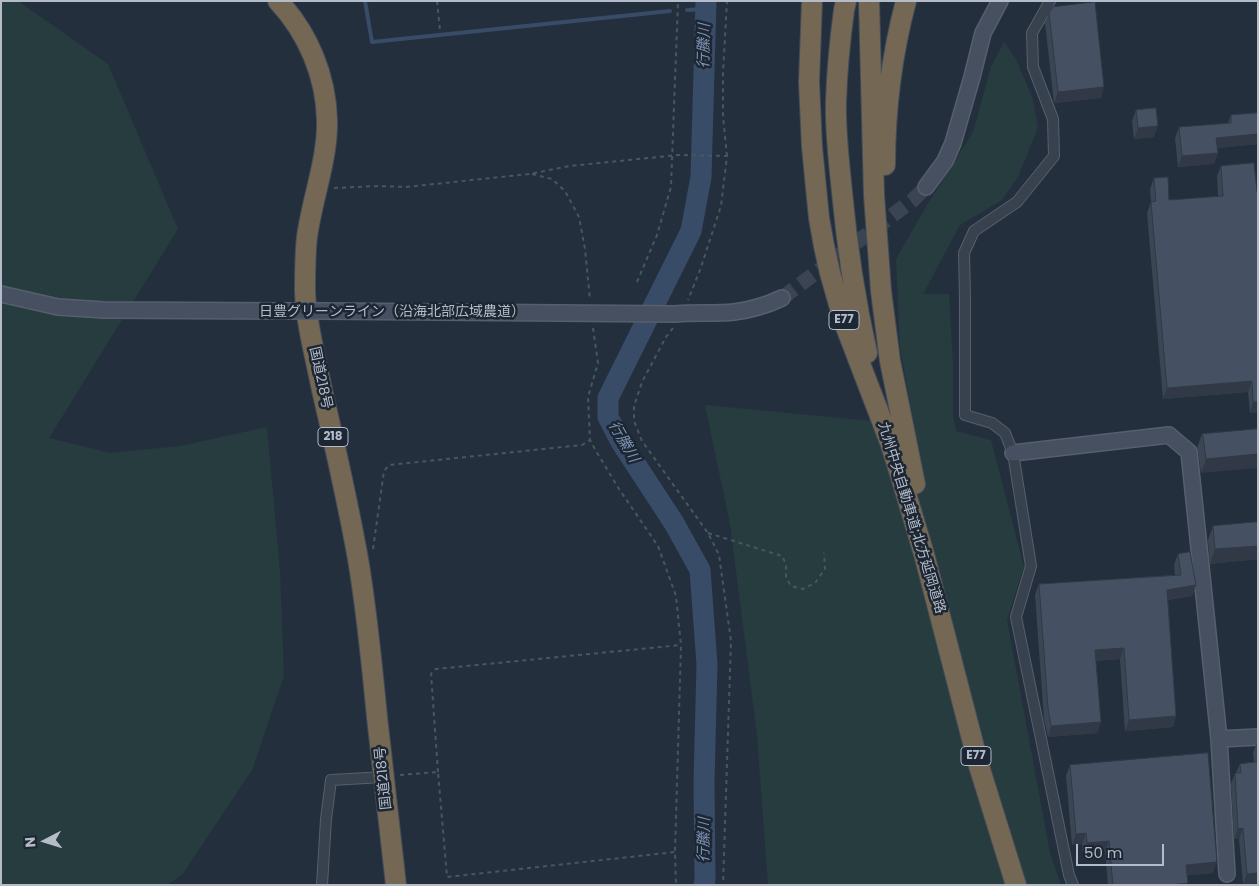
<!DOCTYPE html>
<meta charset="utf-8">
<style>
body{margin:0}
#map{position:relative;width:1259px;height:886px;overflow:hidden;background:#242f3e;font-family:Poppins,sans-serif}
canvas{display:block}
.frame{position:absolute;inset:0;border:2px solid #b4bcc9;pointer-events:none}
.north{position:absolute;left:20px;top:816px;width:50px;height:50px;-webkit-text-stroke:4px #1d2633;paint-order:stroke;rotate:265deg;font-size:14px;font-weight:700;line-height:20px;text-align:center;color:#b4bcc9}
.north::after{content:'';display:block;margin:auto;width:18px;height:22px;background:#b4bcc9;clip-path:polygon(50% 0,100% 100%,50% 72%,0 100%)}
.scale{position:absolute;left:1076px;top:844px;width:88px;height:22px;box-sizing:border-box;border:2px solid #b4bcc9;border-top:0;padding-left:6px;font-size:15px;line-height:18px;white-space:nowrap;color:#b4bcc9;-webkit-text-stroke:4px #1d2633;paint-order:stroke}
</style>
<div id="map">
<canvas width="1259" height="886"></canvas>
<div class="frame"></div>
<div class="north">N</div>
<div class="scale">50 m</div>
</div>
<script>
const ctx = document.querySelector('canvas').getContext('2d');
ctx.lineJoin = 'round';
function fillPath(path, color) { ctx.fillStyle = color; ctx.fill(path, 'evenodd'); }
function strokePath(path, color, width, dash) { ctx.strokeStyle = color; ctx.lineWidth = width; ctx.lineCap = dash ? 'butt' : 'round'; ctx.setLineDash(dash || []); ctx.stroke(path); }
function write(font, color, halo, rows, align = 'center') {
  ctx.font = font + ' Poppins,"Noto Sans JP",sans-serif'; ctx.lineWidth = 5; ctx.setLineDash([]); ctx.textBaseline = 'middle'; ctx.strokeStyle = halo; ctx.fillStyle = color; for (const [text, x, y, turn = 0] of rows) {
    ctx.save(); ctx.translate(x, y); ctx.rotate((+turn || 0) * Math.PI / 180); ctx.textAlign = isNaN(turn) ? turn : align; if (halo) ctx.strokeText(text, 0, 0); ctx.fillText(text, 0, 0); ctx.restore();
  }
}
const green = new Path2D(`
 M1,1H18L108,64L178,229L49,438L110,453L180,446L267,427L280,571L284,676L252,770L182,875L167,885H1Z
 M1004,42L1016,59L1033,99L1038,128L1018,177L1002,200L960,225L923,294H949L953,364V415L956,431L991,440L1024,567L1007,620L1050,853L1061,885H768L757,735L730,524L705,405L914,425L900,348L896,259L927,205L973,132L991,67Z`);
const stream = new Path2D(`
 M365,1L372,42L670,11
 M687,10L706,9`);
const river = new Path2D(`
 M704,885L705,879L704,782L707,664L700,570L674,523L621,442L608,417V398L691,231L701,177L706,1`);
const secondaryTunnel = new Path2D(`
 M782,298L913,200L926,187`);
const path = new Path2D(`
 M437,1L440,30
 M727,156L723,116V73L727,1
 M532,174L552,179L565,191L579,217L585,249L590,300
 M334,188L378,186L406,187L529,174L570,166L678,155L727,156L721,206L700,270L688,300
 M637,282L657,235L671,187L678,1
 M593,328L598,363L588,397L590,440L596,451L619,489L658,546L676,596L681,645L675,852L676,885
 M673,328L666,337L642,382L634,406V421L642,441L708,533L719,555L731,641L723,885
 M708,533L782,556L786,564V578L791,586L803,589L815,583L825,569L824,553
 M373,549L384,471L389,465L582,445L590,440
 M438,772L431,674L436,669L681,645
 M400,775L438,772L447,877L675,852`);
const street = new Path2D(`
 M1050,1L1032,33L1033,67L1053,119L1054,156L1017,202L974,231L964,253L965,298V415L992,423L1005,433L1013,453L1031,566L1016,617L1069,875L1073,885
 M322,885L326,819L331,780L384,777`);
const secondary = new Path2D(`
 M926,187L945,161L953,143L972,77L983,33L1000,1
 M1,294L58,307L104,310L277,311
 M321,311L676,314C695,312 715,314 734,312C751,310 767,305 782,298
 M1013,453L1169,435L1189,452L1219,739L1227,874
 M1219,739L1258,737`);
const highway = new Path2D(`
 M278,1C308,33 326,76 327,120C328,159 312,199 307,237C305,254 305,274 305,292C306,323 316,359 322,390C335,446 348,503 358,559C367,612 372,665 377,717C383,773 390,829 396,885
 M812,1L809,82L812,147L819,218L824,246L830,273L844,322L890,442L901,477L924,554L979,766L1016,885
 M846,1L844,10C840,40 837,70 836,101C835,131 839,161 842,192C847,246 855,300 867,353
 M869,1L874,195L881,291L890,361L915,484
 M885,165C885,110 892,54 906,1`);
const secondaryBridge = new Path2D(`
 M277,311H321`);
const wall = new Path2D(`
 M1049,13L1101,98L1054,103L1045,23Z
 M1136,110L1154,137L1134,139L1132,121Z
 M1231,115L1258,144L1217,148L1218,153L1214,164L1178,167L1175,138L1179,127L1228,123Z
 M1221,166L1258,412L1250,413L1248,392L1163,399L1147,213L1151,202L1150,189L1154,178L1169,200L1218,196L1217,176Z
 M1258,429L1201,473L1198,451L1197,448L1202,434Z
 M1258,522V559L1210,564L1208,540L1213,526Z
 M1178,554L1196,585L1192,596L1168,600L1176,716L1173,727L1125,731L1120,659L1096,661L1101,722L1097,733L1048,737L1044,719L1035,595L1039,584L1175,575L1174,565Z
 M1257,742L1258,883L1243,884L1239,839H1234L1231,784L1235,773H1236L1240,764L1254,762L1253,753Z
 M1070,765L1213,873L1187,875V885H1108L1105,851L1083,853L1082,844L1072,845L1066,776Z`);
const shadedWall = new Path2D(`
 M1104,87L1101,98L1054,103L1058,92Z
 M1158,126L1154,137L1134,139L1138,128Z
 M1258,134V144L1212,149L1216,138Z
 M1218,153L1214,164L1178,167L1182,156Z
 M1252,381L1248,392L1163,399L1167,388Z
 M1253,402H1258V412L1250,413Z
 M1258,454V468L1201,473L1206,459Z
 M1258,546V559L1210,564L1215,549Z
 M1196,585L1192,596L1164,600L1167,590Z
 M1124,648L1120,659L1092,661L1095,650Z
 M1176,716L1173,727L1125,731L1129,720Z
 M1101,722L1097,733L1048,737L1051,726Z
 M1243,828L1239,839H1234L1238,829Z
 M1086,833L1082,844L1072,845L1076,834Z
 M1109,841L1105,851L1083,853L1087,843Z
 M1217,862L1213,873L1182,876L1186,865Z
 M1258,873V883L1243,884L1247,874Z`);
const building = new Path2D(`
 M1095,2L1104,87L1058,92L1049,13L1053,7Z
 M1156,108L1158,126L1138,128L1136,110Z
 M1258,113V134L1216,138L1218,153L1182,156L1179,127L1231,123V115Z
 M1254,163L1257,192H1258V402H1253L1252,381L1167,388L1151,202L1156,201L1154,178L1168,177L1169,200L1223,196L1221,166Z
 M1258,429V454L1206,459L1203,437L1202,434Z
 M1258,522V546L1215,549L1213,526Z
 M1190,552L1196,585L1167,590L1176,716L1129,720L1124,648L1095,650L1101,722L1051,726L1048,708L1039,584L1181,575L1178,554Z
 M1208,753L1217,862L1186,865L1188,883L1171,885H1113L1109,841L1087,843L1086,833L1076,834L1070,765Z
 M1258,762V873L1247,874L1243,828L1238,829L1235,773H1241L1240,764Z`);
const shields = [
 [844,320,30],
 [333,437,30],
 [976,756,30]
];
const shieldNames = [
 ["E77",844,320],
 ["218",333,437],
 ["E77",976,756]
];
const streetNames = [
 ["日豊グリーンライン（沿海北部広域農道）",392,312],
 ["国道218号",320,378,78],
 ["九州中央自動車道;北方延岡道路",911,518,73],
 ["国道218号",384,778,-96]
];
const waterNames = [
 ["行縢川",705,46,-89],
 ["行縢川",623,442,60],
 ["行縢川",705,840,-89]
];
fillPath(green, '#263c3f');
strokePath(stream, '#394c67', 4);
strokePath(river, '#394c67', 21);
strokePath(secondaryTunnel, '#3a4453', 15, [15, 8]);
strokePath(street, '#565f6c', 12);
strokePath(secondary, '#565f6c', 18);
strokePath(highway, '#434c59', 22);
strokePath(path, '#44595c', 2, [4, 4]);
strokePath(street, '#38414e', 10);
strokePath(secondary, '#465061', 15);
strokePath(highway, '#746855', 20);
strokePath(secondaryBridge, '#565f6c', 18, []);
strokePath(secondaryBridge, '#465061', 15);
fillPath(wall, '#3b4654');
fillPath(shadedWall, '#303945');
fillPath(building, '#455162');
strokePath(building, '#303945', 1);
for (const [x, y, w] of shields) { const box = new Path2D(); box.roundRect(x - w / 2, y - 9.5, w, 19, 4); ctx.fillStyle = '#1d2633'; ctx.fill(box); strokePath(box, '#b4bcc9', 1); }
write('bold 12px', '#b4bcc9', null, shieldNames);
write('14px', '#b4bcc9', '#1d2633', streetNames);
write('italic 15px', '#7c92b1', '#1d2633', waterNames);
</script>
